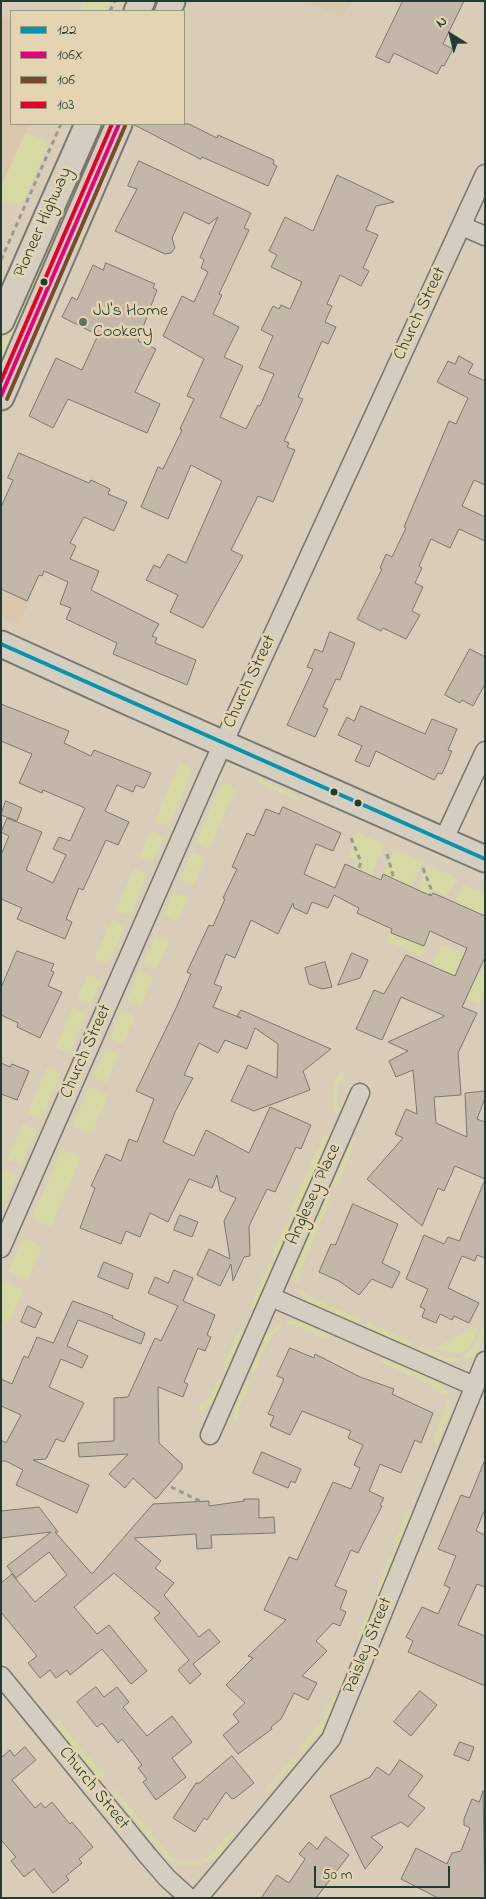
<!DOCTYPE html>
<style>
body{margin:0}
#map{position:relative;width:486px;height:1899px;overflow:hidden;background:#d9ccb8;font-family:"Indie Flower",sans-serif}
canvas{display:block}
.frame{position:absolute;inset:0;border:2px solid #1f3d34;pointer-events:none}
.legend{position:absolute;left:10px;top:10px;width:175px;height:115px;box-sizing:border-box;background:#e5d4b1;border:1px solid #96987f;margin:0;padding:6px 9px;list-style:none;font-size:15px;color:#1f3d34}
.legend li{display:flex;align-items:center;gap:10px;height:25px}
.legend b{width:25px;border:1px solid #96987f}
.north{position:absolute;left:426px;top:10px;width:50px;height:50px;-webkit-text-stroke:4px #e5d4b1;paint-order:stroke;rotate:324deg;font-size:14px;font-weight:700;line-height:20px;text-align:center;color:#1f3d34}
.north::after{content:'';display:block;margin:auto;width:18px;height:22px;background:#1f3d34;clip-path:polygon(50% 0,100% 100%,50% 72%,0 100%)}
.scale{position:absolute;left:314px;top:1866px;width:136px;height:22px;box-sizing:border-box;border:2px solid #1f3d34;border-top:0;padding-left:6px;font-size:15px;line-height:18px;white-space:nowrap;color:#1f3d34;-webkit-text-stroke:4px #e5d4b1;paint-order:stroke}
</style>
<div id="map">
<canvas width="486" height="1899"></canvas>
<div class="frame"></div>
<ul class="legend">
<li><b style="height:6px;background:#0693af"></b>122</li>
<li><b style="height:6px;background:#e5007d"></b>106X</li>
<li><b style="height:6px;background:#7a4b2a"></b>106</li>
<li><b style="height:6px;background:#e4002b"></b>103</li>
</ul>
<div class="north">N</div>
<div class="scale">50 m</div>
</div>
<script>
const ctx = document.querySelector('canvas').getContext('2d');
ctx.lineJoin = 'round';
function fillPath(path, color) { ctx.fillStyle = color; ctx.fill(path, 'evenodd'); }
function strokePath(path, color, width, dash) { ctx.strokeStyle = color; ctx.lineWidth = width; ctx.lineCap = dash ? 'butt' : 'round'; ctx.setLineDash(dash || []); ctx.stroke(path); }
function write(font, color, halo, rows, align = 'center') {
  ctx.font = font + ' "Indie Flower",sans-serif'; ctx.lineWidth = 5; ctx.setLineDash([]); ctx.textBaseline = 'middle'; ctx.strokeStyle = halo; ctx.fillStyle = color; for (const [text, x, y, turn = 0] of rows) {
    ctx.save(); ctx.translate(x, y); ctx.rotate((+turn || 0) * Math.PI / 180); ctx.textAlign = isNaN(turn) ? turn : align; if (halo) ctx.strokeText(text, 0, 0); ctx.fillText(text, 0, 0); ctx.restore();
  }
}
const built = new Path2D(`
 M305,1H351L343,18Z
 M1,16L11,21V124H30L1,187Z
 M1,556L41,573L19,625L1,617Z`);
const green = new Path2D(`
 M84,1H111L106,11H80Z
 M98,124H109L1,369V346Z
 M25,133L49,143L21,207L1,200V187Z
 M180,762L191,767V775L169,826L155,821Z
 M260,779L301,798L300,801L258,783Z
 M225,782L236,788L209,849L196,843L219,789Z
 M151,830L164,837L153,861L139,857Z
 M358,833L385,845L371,876L355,868L358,861L348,857Z
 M394,849L423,862L412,886L383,874Z
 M192,852L205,857L193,886L180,878Z
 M428,865L457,878L447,897L434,891L431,896L418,890Z
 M135,867L147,875L130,916L115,911Z
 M464,881V885L485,893V909L481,916L470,913L471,910L460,905L453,906Z
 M174,892L189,897L176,922L164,915Z
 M112,919L125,927L108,964L94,959Z
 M410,923L432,932L421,956L387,941L391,933L399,936Z
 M156,935L170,941L156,970L143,963Z
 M442,944L464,954L447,994L425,979Z
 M485,967V992L479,1004L466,998L476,975Z
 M139,971L153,977L140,1008L127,1000Z
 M88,974L102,981L90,1005L77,999Z
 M73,1007L86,1014L70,1053L56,1048Z
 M122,1010L135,1016L123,1045L110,1039Z
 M106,1048L119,1054L106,1083L93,1077Z
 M47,1067L61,1074L41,1119L27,1114Z
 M343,1071L345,1076C331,1088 340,1100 337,1115L333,1113C334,1096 328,1083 343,1071Z
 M89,1087L108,1095L91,1135L73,1125Z
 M23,1123L36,1130L21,1164L7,1160Z
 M325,1134L330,1136L296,1212L294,1213L290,1211Z
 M350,1144L354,1146L336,1188L332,1186Z
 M62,1149L81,1157L51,1227L32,1218Z
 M3,1168L17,1176L4,1204L1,1203Z
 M328,1195L332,1196L301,1269L299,1284L295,1285L296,1266Z
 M287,1222L291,1223L276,1259L271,1257Z
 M23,1238L42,1247L27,1281L8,1272Z
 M269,1263L273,1265L254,1309L250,1307Z
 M4,1281L23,1290L8,1324L1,1320V1287Z
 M301,1289L308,1296L360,1319L358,1324L307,1301L297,1291Z
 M286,1321L299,1322L331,1336L330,1341L295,1325H287Z
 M485,1321C485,1337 481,1351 467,1360L464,1356L475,1345Z
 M368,1322L412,1342L410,1346L366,1327Z
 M279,1323L281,1327L269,1340L254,1374L251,1371L266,1335Z
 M479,1325C467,1353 467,1360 435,1348Z
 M239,1329L243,1331L227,1371L222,1369Z
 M420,1346L447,1358H458L460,1362H448L418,1349Z
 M383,1358L438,1382L448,1393L444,1396L430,1384L380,1362Z
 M218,1379L222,1381L214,1401L202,1412L197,1409L210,1397Z
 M247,1379L251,1381L239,1409L238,1422L233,1420L235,1408Z
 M450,1398V1413L438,1443L433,1441L445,1409V1400Z
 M407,1509L412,1511L397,1548L393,1547Z
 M390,1554L395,1556L380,1594L375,1595Z
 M371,1605L375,1607L362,1641L357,1638Z
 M334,1694L337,1698L321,1730L302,1752L299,1749L321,1722Z
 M58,1720L105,1776L100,1780L54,1723Z
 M293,1757L297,1760L268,1791L265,1790Z
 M115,1789L172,1858L179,1861H198L199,1866H181L168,1860L112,1793Z
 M232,1830L234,1835L215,1858L204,1864L203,1860L212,1854Z`);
const building = new Path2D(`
 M403,1H464L443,44L453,49L444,66L442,65L437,74L394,53L389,63L376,57Z
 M133,124H189L217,138L218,135L274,160L273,164L277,166L268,186L202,157L201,159Z
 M139,161L251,213L244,228L249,230L219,294L222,295L213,314L239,327L224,357L243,366L220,417L246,429L258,405L260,406L274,374L259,368L273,336L261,330L273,306L279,309L281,305L290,309L302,282L271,267L277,255L269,251L285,217L313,231L337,175L394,202L376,206L366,230L378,235L363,268L369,271L361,286L340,275L327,304L332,306L325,322L336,327L328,344L322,341L298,397L303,399L284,441L289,443L287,447L295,450L273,502L258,496L231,550L243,556L203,628L170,612L178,595L146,580L154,565L160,568L168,554L186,563L222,481L191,465L168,519L141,507L158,467L163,469L182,430L180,429L194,399L187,396L204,359L163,336L182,296L194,302L208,272L201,268L204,260L200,257L218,217L209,224L184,212L172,238L175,248L171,253L165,254L115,231L137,189L128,186Z
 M106,263L155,284L153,288L157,290L138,341L156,349L135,392L160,404L147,433L68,399L53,428L29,416L56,358L82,370L98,335L62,317L72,297L77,300L93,265L103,270Z
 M459,356L473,364L468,373L485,381V485L474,480L462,506L485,517V541L459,529L450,548L431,539L419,566L422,568L415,583L423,587L412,611L420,615L406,639L383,628L381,631L357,619L382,569L380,568L386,554L392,557L406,528L404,527L449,421L456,424L468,398L437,382L448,361L455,364Z
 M19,453L89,483L91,480L110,489L108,494L127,502L114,531L84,517L70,543L76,546L70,559L99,571L91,590L159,624L152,636L157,638L155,643L196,660L187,685L113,654L117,643L66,619L71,608L60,604L68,582L44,571L42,576L39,575L27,601L1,589V507L13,480L8,478Z
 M330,632L355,643L340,680L336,679L323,707L328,709L315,737L287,725L313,669L307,667L315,649L322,652Z
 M470,649L485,657V684L473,706L462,700L460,703L445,695Z
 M1,704L69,731L64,743L91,756L94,750L151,773L144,788L136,785L133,792L117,785L105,811L129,822L118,845L106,840L83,890L79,888L66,919L72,922L65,939L17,919L22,908L1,899V855L9,836L1,832L7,818L42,832L26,870L53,883L66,855L53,849L59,837L70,841L85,808L43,790L42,793L19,783L32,754L1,741Z
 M361,706L425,734L432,719L457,729L448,750L452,751L442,774L438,773L434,780L376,751L369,767L355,761L362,746L338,735L347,717L354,721Z
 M6,801L22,808L17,821L1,815Z
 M283,807L341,833L333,851L316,844L304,874L335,888L345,864L381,880L383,874L431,896L433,893L485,916V957L462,1007L477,1013L458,1053L461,1095L434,1097L436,1123L467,1137L465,1093L485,1091V1098L477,1119L485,1122V1179L455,1166L444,1191L438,1188L422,1226L367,1179L403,1138L395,1134L406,1109L417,1114L413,1070L396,1077L389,1061L408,1051L388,1042L445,1016L401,997L382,1040L356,1029L374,990L384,994L406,955L455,976L467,948L430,931L424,946L391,933L392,929L357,913L359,908L334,895L328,908L312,902L307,914L294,908L293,903L278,934L251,920L235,958L226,954L214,984L222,987L213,1007L241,1018L237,1016L241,1010L331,1049L303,1071L310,1090L254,1111L231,1101L248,1065L277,1078L278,1044L255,1028L247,1049L225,1040L218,1053L199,1043L184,1075L193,1078L176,1110L163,1142L194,1156L206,1130L249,1153L270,1107L311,1125L301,1149L296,1147L275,1192L267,1189L249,1226L250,1256L244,1257L233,1281L231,1264L220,1286L197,1275L209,1249L230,1259L224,1221L236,1198L220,1191L217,1175L212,1188L189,1179L168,1222L150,1213L140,1237L126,1231L121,1244L80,1228L95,1188L91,1186L106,1154L121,1161L129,1139L137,1142L154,1099L136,1091L177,1006L191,974L187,972L209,925L213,926L225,899L223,898L237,869L232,867L247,833L254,836L266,809L279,814Z
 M17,951L54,964L51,971L54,972L48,986L62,992L40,1038L17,1027L18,1023L1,1015V988Z
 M352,953L368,960L360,978L338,985Z
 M325,962L332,987L322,989L309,984L305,968Z
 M1,1063L10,1067L12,1064L29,1071L17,1100L1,1094Z
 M485,1180V1258L477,1255L475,1261L462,1256L448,1288L479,1303L469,1323L454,1316L452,1320L440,1314L436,1323L422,1317L425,1309L420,1307L428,1289L406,1279L424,1235L444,1244L448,1237L459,1241Z
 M353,1204L398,1224L382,1263L400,1272L392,1288L372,1279L359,1295L339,1281L319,1272L331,1244L335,1245Z
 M180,1215L198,1222L192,1237L174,1230Z
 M104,1262L133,1274L128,1289L98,1277Z
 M174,1270L193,1278L183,1301L215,1315L207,1335L211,1337L205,1351L198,1348L184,1382L188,1384L183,1397L158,1387L159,1443L182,1464V1469L156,1499L133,1478L125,1488L109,1474L128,1454L79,1457L78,1443L114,1441V1398L128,1397L155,1338L161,1341L178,1306L148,1293L155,1277L168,1283Z
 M73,1301L113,1316L112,1318L145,1333L141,1344L78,1320L67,1346L88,1356L82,1368L61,1359L49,1387L84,1403L64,1442L56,1439L46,1459L33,1460L89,1485L77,1513L16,1485L23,1470L6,1461H1V1440L6,1443L21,1415L1,1406V1379L12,1384L24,1356L28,1358L37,1337L53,1343Z
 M28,1306L42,1313L35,1328L21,1322Z
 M290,1348L314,1358L315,1354L360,1377L394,1389L392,1394L433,1413L421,1443L415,1440L401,1473L380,1464L369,1491L384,1498L380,1505L382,1506L358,1553L351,1550L335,1586L347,1591L340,1609L346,1612L340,1626L333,1623L316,1641L327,1651L302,1676L317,1683L308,1700L294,1693L281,1719L271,1727L272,1729L238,1754L223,1735L239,1722L233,1714L245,1703L226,1685L253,1658L248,1656L286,1620L264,1610L289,1557L297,1560L333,1482L351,1489L360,1468L354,1465L363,1445L348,1438L351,1431L302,1411L290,1435L270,1426L274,1416L268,1414L284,1379L277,1376Z
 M262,1452L301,1469L295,1483L291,1481L288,1488L253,1473Z
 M485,1460V1509L476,1531L485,1535V1587L477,1584L458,1625L485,1636V1686L408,1652L413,1641L406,1637L422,1607L438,1614L450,1588L444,1585L456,1556L438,1549L461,1495L469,1498Z
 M244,1499H259V1518L274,1517L275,1533L211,1535L212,1548L197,1549L196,1534L134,1538L161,1561L155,1568L174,1583L164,1595L195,1632L199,1637L209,1629L220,1642L193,1664L201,1674L190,1684L178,1670L189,1660L154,1618L160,1613L114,1573L74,1607L97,1634L109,1625L147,1671L131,1684L102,1649L70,1675L67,1670L56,1678L50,1670L40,1678L28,1663L37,1656L1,1612V1583L12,1574L35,1602L67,1575L49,1552L16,1578L7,1566L51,1532L1,1538V1511L39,1507L58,1532H55L92,1574L153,1504L209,1501V1506L244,1501Z
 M96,1687L104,1697L117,1687L129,1702L123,1707L147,1736L172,1716L192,1742L172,1758L186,1777L156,1800L143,1782L147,1779L138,1768L142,1765L122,1739L118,1743L102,1723L97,1727L77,1702Z
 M420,1691L437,1705L411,1736L394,1722Z
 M460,1742L474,1747L469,1761L454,1755Z
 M25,1747L36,1760L12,1780L35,1808L41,1803L45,1808L52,1802L70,1824L72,1822L93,1847L79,1859L82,1863L66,1876L69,1880L53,1893L34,1869L24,1877L11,1861L16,1857L1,1840V1758L10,1750L14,1756Z
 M232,1756L254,1783L235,1798L232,1799L226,1792L207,1820L204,1818L195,1832L173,1818L196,1783H199Z
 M400,1760L423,1776L408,1796L425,1808L408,1827L401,1822L371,1837L383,1847L365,1869L330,1796L370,1777L377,1767L389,1775Z
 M483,1791L485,1898H438L401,1879L416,1848L447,1864L452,1853L461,1851L470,1828L464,1825V1819L472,1799L479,1802Z
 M326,1837L349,1855L316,1898H261L277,1875L289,1883L305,1859L299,1854L309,1842L317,1849Z`);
const path = new Path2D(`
 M110,11L115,1
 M1,260L61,124
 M351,838L361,862L358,870
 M387,854L394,879
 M423,868L431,889L430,895
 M171,1487L200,1501`);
const minor = new Path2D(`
 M462,226L485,236
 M443,841L485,751
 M1,1248L210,772L485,174
 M271,1297L474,1386
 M210,1435L360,1093
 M1,1676L148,1856L167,1878L189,1898
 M198,1898L331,1739L485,1361`);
const secondary = new Path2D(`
 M137,11L142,1
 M168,11L172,1
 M1,321L88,124
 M1,397L119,124
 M1,644L133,704L485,859`);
const bus1 = new Path2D(`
 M1,644L485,859`);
const bus2 = new Path2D(`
 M1,396L119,124`);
const bus3 = new Path2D(`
 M7,399L125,126`);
const bus4 = new Path2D(`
 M1,381L112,124`);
const markers = [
 [44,282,4.5,"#1f3d34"],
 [83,322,5,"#606f62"],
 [334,792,4.5,"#1f3d34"],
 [358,803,4.5,"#1f3d34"]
];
const streetNames = [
 ["Pioneer Highway",44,223,-66],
 ["Church Street",421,314,-65],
 ["Church Street",251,682,-65],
 ["Church Street",87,1052,-66],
 ["Anglesey Place",315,1195,-66],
 ["Paisley Street",369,1646,-68],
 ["Church Street",93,1789,51]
];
const poiNames = [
 ["JJ's Home",93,312],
 ["Cookery",93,333]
];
fillPath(built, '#dbc7ab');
fillPath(green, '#d7d9a5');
fillPath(building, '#c2b7a8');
strokePath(building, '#78786d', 1);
strokePath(minor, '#78786d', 21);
strokePath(secondary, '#78786d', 29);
strokePath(path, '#9a998e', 3, [5, 4]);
strokePath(minor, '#d5cec0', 18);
strokePath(secondary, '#d5cec0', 25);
strokePath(bus1, '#0693af', 4);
strokePath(bus2, '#e5007d', 4);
strokePath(bus3, '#7a4b2a', 4);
strokePath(bus4, '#e4002b', 4);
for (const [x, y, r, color] of markers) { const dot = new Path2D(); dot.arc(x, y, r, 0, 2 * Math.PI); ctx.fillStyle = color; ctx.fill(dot); strokePath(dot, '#e5d4b1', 2); }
write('18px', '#1f3d34', '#e5d4b1', streetNames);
write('18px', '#1f3d34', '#e5d4b1', poiNames, 'left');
</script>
